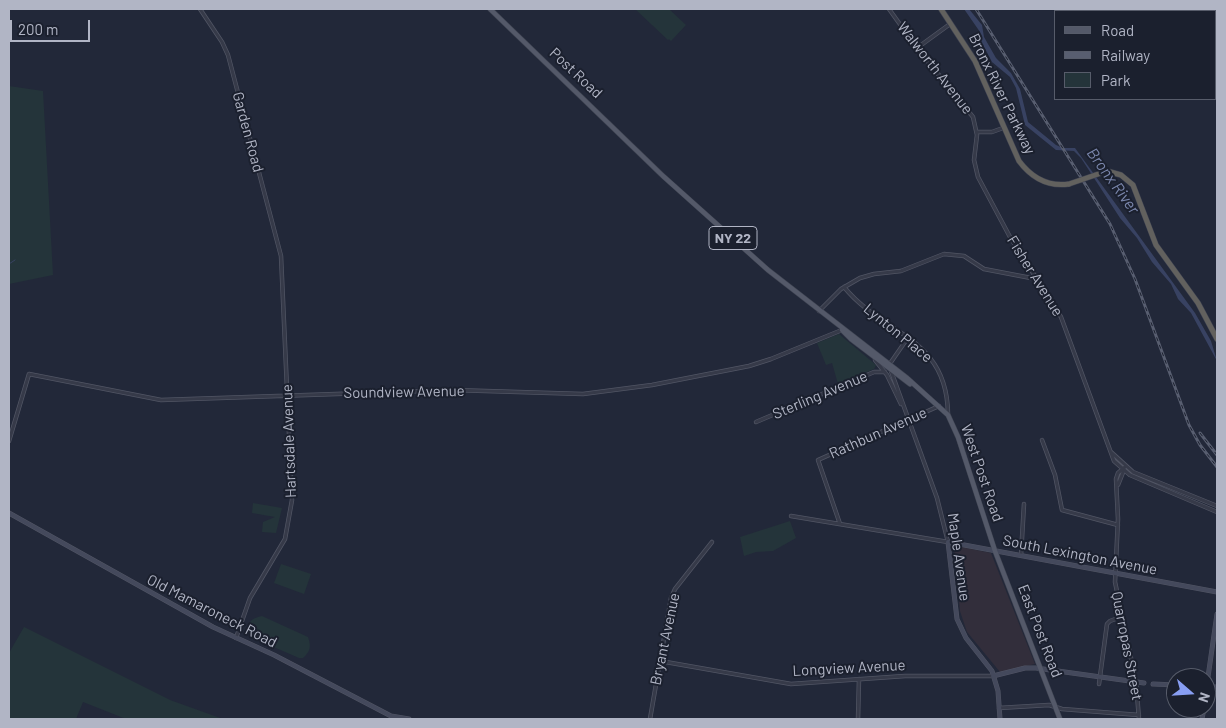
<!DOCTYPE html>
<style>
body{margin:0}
#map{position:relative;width:1226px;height:728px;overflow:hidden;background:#222839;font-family:Barlow,sans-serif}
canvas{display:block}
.frame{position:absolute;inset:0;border:10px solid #b1b5c5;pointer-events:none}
.legend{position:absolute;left:1054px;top:10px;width:162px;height:90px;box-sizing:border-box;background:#1b202e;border:1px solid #575c6a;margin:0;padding:6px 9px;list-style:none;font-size:15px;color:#b1b5c5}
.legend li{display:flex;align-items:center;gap:10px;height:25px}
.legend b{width:25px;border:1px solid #575c6a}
.north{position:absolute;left:1166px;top:668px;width:50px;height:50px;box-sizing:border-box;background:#1b202e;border:1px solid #575c6a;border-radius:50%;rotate:109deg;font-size:14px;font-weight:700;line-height:20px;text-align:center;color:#b1b5c5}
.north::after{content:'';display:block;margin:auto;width:18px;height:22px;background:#889ef3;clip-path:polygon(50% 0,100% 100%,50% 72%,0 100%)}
.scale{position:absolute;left:10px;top:20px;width:80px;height:22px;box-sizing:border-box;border:2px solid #b1b5c5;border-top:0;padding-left:6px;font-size:15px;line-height:18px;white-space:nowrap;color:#b1b5c5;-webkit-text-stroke:4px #1b202e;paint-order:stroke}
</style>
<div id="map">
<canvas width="1226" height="728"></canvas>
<div class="frame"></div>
<ul class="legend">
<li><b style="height:6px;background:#545969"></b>Road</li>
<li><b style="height:6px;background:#585e70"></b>Railway</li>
<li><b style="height:14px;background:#24343a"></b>Park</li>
</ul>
<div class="north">N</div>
<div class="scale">200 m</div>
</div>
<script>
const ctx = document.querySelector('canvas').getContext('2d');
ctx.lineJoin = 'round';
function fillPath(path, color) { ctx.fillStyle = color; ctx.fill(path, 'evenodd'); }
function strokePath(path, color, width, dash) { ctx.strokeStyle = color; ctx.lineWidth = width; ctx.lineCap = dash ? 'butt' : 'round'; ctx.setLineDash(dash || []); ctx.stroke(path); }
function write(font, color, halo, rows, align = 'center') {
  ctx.font = font + ' Barlow,sans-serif'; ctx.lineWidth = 4; ctx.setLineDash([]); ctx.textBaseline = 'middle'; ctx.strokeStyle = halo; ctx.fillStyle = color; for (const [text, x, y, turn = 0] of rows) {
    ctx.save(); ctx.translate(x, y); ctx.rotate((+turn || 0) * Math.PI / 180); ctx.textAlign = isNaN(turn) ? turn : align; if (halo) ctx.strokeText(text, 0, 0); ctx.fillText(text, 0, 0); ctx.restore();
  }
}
const medical = new Path2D(`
 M956,546L991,553L1035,664L1000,672L967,632L960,611L954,549Z`);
const green = new Path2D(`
 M635,9H669L686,25L671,41L669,39L668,40Z
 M9,86L43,91L53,275L9,284Z
 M839,334L876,365L874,369L838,384L832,363L826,365L817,343Z
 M253,503L282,508L276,533L262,532L263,522L275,517L252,513Z
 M790,521L796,538L773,551L756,552L744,556L740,537Z
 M281,564L311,574L304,594L274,583Z
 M262,616L308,637C311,646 311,651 303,658H299L253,638L247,630C249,620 253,618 262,616Z
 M24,627L170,700L223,719H126L83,702L76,719H9V653Z`);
const water = new Path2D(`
 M964,9H969L982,25L984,37L996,58L1011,73L1020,89L1028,122L1056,145L1063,148H1075L1195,313L1211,341L1217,361L1191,313L1178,299L1171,284L1152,262L1137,238L1120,218L1081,158L1074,151L1056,150L1025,125L1016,88L1010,77L992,62L979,37L980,32Z`);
const stream = new Path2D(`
 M985,65L994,61
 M9,264L15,260`);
const tertiary = new Path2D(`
 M200,9L222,42L228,55L281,256L292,500L285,539L250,598L236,638
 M889,9L917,48L973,117L977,135L974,160L978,177L1010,237L1061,317L1114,461L1130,475L1217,512
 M917,48L950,24
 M977,132H992L1003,128
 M844,287C884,336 947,336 948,414
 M819,311L841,289L860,278L874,274L901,271L944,254L964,256L984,269L1031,278L1036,276
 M875,360L887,375L901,404
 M889,365L907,339
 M756,422L874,372H885
 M1042,440L1055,475L1062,510L1118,525
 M9,441L29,374L161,400L453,390L583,394L652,385L749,366L771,359L842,330
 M1111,452L1133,472L1217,506
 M1125,467L1118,473L1116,479L1118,519L1115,582L1136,682L1139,719
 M1118,485L1124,470
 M791,516L948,542L937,498L891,371
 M840,524L818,460L939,406
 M1021,555L1024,504
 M660,661L791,684L905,676H993
 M1099,684L1107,624L1110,621L1121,617
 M999,708L1049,705L1062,709L1139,715
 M650,719L671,598L675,589L712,542
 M858,719L859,679`);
const secondary = new Path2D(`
 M9,513L213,627L274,655L391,716L409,719
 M993,676L1025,668H1036L1144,683
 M1153,684L1176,685
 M1206,687H1217
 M1206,691L1217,614
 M1000,719L998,691L992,671L966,638L957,619L948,542L1217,592
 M1202,719L1204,708`);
const primary = new Path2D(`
 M490,9L663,176L768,270L907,378L948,415L958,437L995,551L1060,719
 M842,330L851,339L910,384`);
const trunk = new Path2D(`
 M941,9L975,61L1019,161C1031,177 1048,187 1069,184
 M1107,171L1121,175L1133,185L1156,245L1198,303L1217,339`);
const rail = new Path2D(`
 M976,9L1110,224L1135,279L1189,425L1200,445L1217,467
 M1200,433L1217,455`);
const trunkBridge = new Path2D(`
 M1069,184L1107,171`);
const shields = [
 [733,238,48]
];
const shieldNames = [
 ["NY 22",733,238]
];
const streetNames = [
 ["Walworth Avenue",935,68,52],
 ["Post Road",576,73,43],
 ["Bronx River Parkway",1002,94,64],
 ["Garden Road",248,132,75],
 ["Fisher Avenue",1035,276,58],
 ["Lynton Place",898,333,39],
 ["Soundview Avenue",404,392,-1],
 ["Sterling Avenue",820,395,-23],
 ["Rathbun Avenue",878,433,-24],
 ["Hartsdale Avenue",289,441,-92],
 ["West Post Road",982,473,71],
 ["South Lexington Avenue",1080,555,11],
 ["Maple Avenue",959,557,82],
 ["Old Mamaroneck Road",212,611,27],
 ["East Post Road",1040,631,69],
 ["Bryant Avenue",665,639,-78],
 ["Quarropas Street",1127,646,79],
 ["Longview Avenue",849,668,-3]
];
const waterNames = [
 ["Bronx River",1113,181,54]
];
fillPath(medical, '#322e3b');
fillPath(green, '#24343a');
fillPath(water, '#384262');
strokePath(stream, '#384262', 1);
strokePath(tertiary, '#515564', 4.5);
strokePath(secondary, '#515564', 5);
strokePath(primary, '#3f4452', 5.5);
strokePath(trunk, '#3e4251', 6);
strokePath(tertiary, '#363a49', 3);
strokePath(secondary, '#44495c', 4);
strokePath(primary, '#545969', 4.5);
strokePath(trunk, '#62615e', 5);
strokePath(rail, '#585e70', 3);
strokePath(rail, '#1b202e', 1, [4]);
strokePath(trunkBridge, '#3e4251', 6, []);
strokePath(trunkBridge, '#62615e', 5);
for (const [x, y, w] of shields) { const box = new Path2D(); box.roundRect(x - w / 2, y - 11.5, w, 23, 4); ctx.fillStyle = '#1b202e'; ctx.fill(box); strokePath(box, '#b1b5c5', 1); }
write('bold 14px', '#b1b5c5', null, shieldNames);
write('15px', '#b1b5c5', '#1b202e', streetNames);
write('italic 16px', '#7a86ac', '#1b202e', waterNames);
</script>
